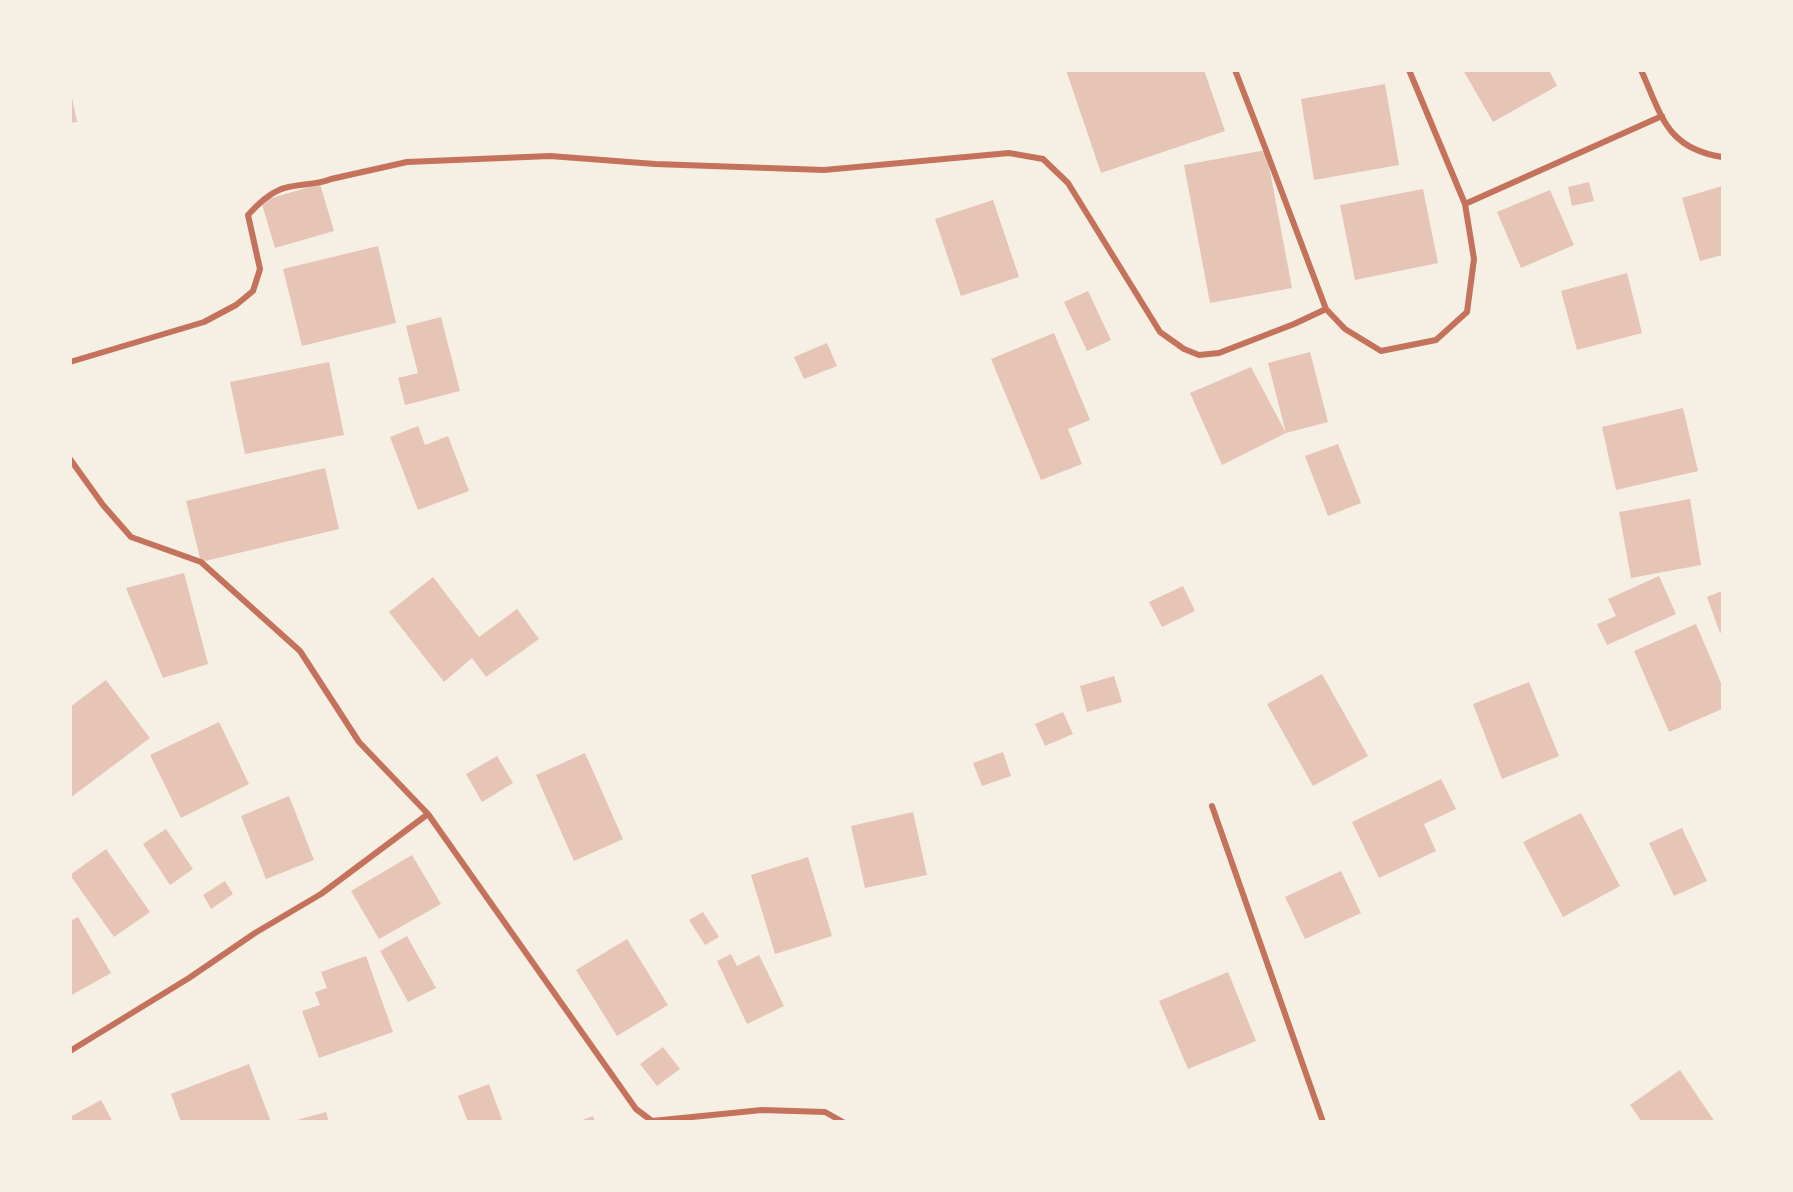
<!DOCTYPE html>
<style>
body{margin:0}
#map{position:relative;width:1793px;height:1192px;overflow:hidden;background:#f6efe4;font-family:Montserrat,sans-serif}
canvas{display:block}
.frame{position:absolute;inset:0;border:72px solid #f6efe4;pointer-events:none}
</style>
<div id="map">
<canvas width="1793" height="1192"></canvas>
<div class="frame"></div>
</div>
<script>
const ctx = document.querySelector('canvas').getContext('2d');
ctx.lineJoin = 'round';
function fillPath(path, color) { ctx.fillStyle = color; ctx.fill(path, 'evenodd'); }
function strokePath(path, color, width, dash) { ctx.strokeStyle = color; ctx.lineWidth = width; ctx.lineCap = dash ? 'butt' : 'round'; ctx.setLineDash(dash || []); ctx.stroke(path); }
const building = new Path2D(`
 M1066,70H1204L1225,131L1101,173Z
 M1463,70H1549L1557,86L1493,122Z
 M1385,84L1399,165L1314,180L1301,99Z
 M70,88L77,122L70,123Z
 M1266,150L1292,288L1210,303L1184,165Z
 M1589,182L1594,201L1572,206L1568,187Z
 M320,184L334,231L275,248L261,201Z
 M1722,186V255L1700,261L1682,198Z
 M1423,189L1438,263L1355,280L1340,205Z
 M1550,190L1574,245L1521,268L1497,212Z
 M993,200L1019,277L961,296L935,219Z
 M378,246L396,323L302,346L283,269Z
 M1627,273L1642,333L1577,350L1561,291Z
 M1088,291L1111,340L1087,351L1064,302Z
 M441,317L460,391L405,405L398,378L418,373L406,326Z
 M1054,333L1090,420L1068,429L1082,464L1041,480L991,359Z
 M827,343L837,366L804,379L794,357Z
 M1310,352L1328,422L1286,433L1268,363Z
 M329,362L344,435L245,454L230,382Z
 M1251,367L1286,433L1222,465L1190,393Z
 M1683,408L1698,471L1616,490L1602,427Z
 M418,426L425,445L448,436L469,491L418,510L390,437Z
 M1338,444L1361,503L1328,516L1305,456Z
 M325,468L339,529L201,562L186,501Z
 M1690,499L1701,565L1631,578L1619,512Z
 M184,573L208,664L163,678L126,588Z
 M1659,576L1676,614L1607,645L1597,624L1616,616L1608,599Z
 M433,577L479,637L517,609L539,639L486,677L472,658L444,682L389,612Z
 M1183,586L1195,611L1162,627L1149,602Z
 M1722,591V632L1720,633L1707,597Z
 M1696,624L1722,685V709L1669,732L1634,651Z
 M1322,674L1368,756L1313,786L1267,704Z
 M1114,676L1122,702L1087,712L1080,686Z
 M106,680L150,738L70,798V707Z
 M1529,682L1559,756L1502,779L1473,704Z
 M1063,712L1073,734L1045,746L1035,724Z
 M219,722L249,784L181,818L150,755Z
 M1003,752L1011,776L982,786L973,763Z
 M585,753L623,839L574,861L536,775Z
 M497,756L513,783L482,802L466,774Z
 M1441,779L1456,809L1424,824L1436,851L1379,878L1352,822Z
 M289,796L314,860L266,879L241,816Z
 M913,812L927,875L865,888L851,826Z
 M1581,813L1620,886L1563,917L1523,842Z
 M1682,828L1707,881L1674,896L1649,843Z
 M166,829L193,869L170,885L143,844Z
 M106,849L150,912L114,937L70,875Z
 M412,855L441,904L379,939L351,891Z
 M808,857L832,936L775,954L751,875Z
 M1341,871L1361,913L1305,939L1285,897Z
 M225,881L233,894L211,909L203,895Z
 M703,912L719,937L705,945L689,920Z
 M78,917L111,973L70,996V921Z
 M407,936L436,988L408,1002L380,951Z
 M627,939L668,1005L617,1036L576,970Z
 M731,954L737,966L759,955L784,1006L747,1024L717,961Z
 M366,956L393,1032L319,1058L302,1011L320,1005L315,992L327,988L321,972Z
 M1228,972L1256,1041L1188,1069L1159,1001Z
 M663,1047L680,1069L657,1086L640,1064Z
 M249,1064L271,1122H181L171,1094Z
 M1680,1070L1715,1122H1642L1630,1105Z
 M489,1084L503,1122H468L458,1096Z
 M101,1100L113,1122H70V1117Z
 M326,1112L329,1122H293V1121Z
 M593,1116L595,1122H580V1121Z`);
const minor = new Path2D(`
 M1235,70L1266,150L1326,309L1345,329L1381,351L1436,340L1467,312L1474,259L1465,204L1409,70
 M1641,70C1662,116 1666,148 1722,157
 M1465,204L1662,116
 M70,362L204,322L236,305L253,291L260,269L248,215C257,205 267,195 279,190C293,183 315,186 331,179L407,162L550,156L655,164L824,170L1009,153L1043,159L1068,183L1160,332L1184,349L1199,355L1219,353L1294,324L1326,309
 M70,459L103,505L131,537L201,562L300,651L359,742L428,814L636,1109L652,1121L762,1110L825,1112L843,1122
 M1212,806L1323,1122
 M70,1051L189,978L255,933L321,894L428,814`);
fillPath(building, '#e6c5b7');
strokePath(minor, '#c5725c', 6);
</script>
